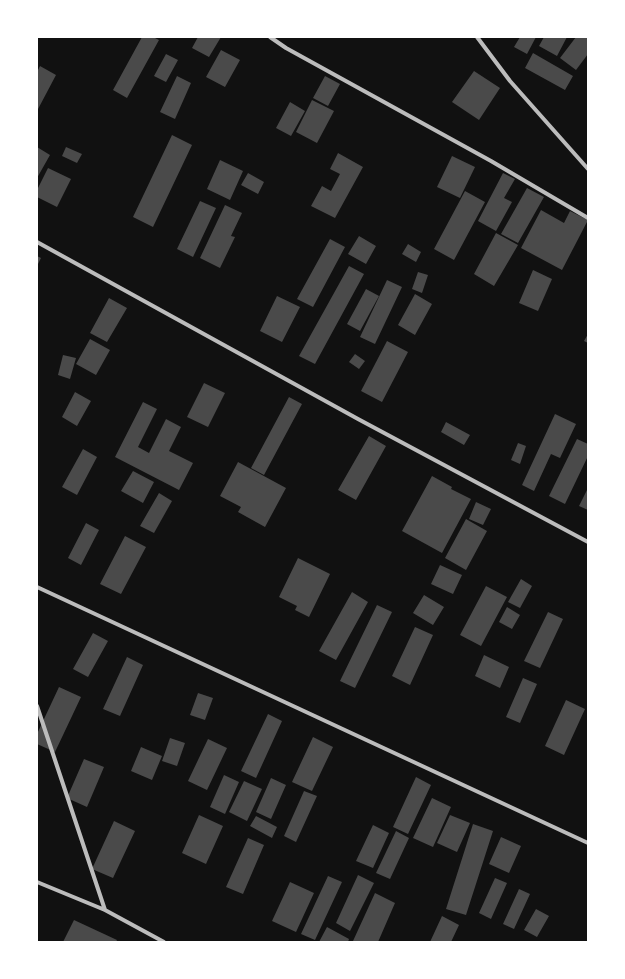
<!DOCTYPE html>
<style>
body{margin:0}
#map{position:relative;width:625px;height:979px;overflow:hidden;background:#111;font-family:"Source Sans 3",sans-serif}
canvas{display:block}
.frame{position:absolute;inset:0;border:38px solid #fff;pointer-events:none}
</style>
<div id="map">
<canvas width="625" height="979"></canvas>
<div class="frame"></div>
</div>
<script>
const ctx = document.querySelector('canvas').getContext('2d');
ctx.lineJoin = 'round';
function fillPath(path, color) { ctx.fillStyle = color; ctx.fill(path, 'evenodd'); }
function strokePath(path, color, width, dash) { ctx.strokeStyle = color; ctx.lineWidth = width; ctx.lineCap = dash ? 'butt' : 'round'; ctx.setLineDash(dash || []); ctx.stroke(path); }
const building = new Path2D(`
 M142,37H153L159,40L127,98L113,90Z
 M198,37H221L209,57L192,48Z
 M520,37H536L527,54L514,47Z
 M544,37H567L557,56L539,46Z
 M576,37H588V54L576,70L560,58Z
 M221,50L240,60L225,87L206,77Z
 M533,53L573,76L565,90L525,68Z
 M166,54L178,60L166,82L154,76Z
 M40,66L56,75L37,111V72Z
 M474,71L500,88L479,120L452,102Z
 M177,76L191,83L175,119L160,112Z
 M325,76L340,84L328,106L313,98Z
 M312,100L334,111L317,143L296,132Z
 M290,102L305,111L291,136L276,128Z
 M172,135L192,145L153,227L133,217Z
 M37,147L50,155L37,178Z
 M66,147L82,154L77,163L62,156Z
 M338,153L363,167L335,218L311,206L322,186L331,191L340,174L330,169Z
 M452,156L475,167L460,198L437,187Z
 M220,160L243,171L230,200L207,189Z
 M48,168L71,179L57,207L37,197V190Z
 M248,173L264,182L258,194L241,185Z
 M503,173L515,179L504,198L512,202L496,231L478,221Z
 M527,188L544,197L518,243L501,234Z
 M465,191L485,202L454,260L434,249Z
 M200,201L216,208L193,257L177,249Z
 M225,205L242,213L231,236L235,237L220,268L200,258Z
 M541,210L564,223L570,211L588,220L562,270L521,248Z
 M496,233L518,245L494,286L474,274Z
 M359,236L376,246L366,264L348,254Z
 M330,239L345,247L313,307L297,299Z
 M408,244L421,252L416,262L402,254Z
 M37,256L41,258L37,266Z
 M349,266L364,274L315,364L299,356Z
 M533,270L552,279L538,311L519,303Z
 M418,272L428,275L422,293L412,289Z
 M387,280L402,287L375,344L360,337Z
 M366,289L379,296L360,331L347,324Z
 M415,294L432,304L415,335L398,325Z
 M277,296L300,307L282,342L260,331Z
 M109,298L127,308L107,342L90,333Z
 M588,334V343L584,341Z
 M90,339L110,350L96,375L76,364Z
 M387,341L408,352L382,402L361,391Z
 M355,354L365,361L359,369L349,362Z
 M63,355L76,358L70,379L58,375Z
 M204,383L225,393L208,427L187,417Z
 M75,392L91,401L77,426L62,417Z
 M289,397L302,404L264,475L251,468Z
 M143,402L157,409L138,447L149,453L166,419L181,427L169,451L193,463L179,490L115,457Z
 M555,414L576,424L560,458L551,454L534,491L522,485Z
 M446,422L470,435L464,445L441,432Z
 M369,436L386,446L356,500L338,490Z
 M577,439L588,444V456L565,504L549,496Z
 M518,443L526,446L520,464L511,460Z
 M83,449L97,457L77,495L62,487Z
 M238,462L286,488L265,527L238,512L241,507L220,496Z
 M133,471L154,482L143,503L121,491Z
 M432,476L452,487L451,489L471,499L442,553L402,531Z
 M588,488V510L579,506Z
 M159,493L172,501L154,533L140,526Z
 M476,502L491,509L483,525L469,519Z
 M466,519L487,531L466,570L445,558Z
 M86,523L99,530L81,565L68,558Z
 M125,536L146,547L121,594L100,584Z
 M298,558L330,574L309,617L295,610L297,606L279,597Z
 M440,565L462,575L453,594L431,584Z
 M521,579L532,586L520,608L508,602Z
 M486,586L507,597L481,646L460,635Z
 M352,592L368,602L336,660L319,651Z
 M424,595L444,607L433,625L413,613Z
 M377,605L392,612L355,688L340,681Z
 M507,607L520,615L512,629L499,622Z
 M548,612L563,619L540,668L524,661Z
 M415,627L433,635L410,685L392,676Z
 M93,633L108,641L88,677L73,669Z
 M484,655L509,667L500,688L475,676Z
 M127,657L143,665L120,716L103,709Z
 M523,678L537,684L520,723L506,717Z
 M59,687L81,697L55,752L37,744V734Z
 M198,693L213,698L205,720L190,715Z
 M566,700L585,709L564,755L545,746Z
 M268,714L282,721L256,778L241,771Z
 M313,737L333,747L312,791L292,782Z
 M170,738L185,743L177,766L162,761Z
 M208,739L227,748L207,790L188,781Z
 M141,747L162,756L152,780L131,771Z
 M84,759L104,767L87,807L67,798Z
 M224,775L239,782L225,814L210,807Z
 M416,777L431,785L408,834L393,827Z
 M271,778L286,785L271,819L256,812Z
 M244,781L262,789L247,821L229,812Z
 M304,791L317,796L296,842L284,836Z
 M432,798L451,807L433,847L413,838Z
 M199,815L223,826L206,864L182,853Z
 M450,815L470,823L457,852L437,843Z
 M256,816L277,827L272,838L250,826Z
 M114,821L135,831L113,878L92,869Z
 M473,824L493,831L466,915L446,909Z
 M373,825L389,833L373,868L356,861Z
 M396,831L409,838L390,879L376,873Z
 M501,837L521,846L509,873L489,864Z
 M248,838L264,845L243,894L226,887Z
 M358,875L374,883L350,931L336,923Z
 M328,876L342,882L315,940L301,934Z
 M495,878L507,883L491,919L479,913Z
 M290,882L314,893L296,932L272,921Z
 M519,889L530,894L514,929L503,924Z
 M375,893L395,903L378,942H357L353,941Z
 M536,909L549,916L537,937L524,930Z
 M442,916L459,925L451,942H430Z
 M74,920L117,940L116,942H63Z
 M327,927L349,939L348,942H319Z`);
const minor = new Path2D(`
 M270,37L286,48L491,161L588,218
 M477,37L510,81L588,169
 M37,242L358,419L588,542
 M37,587L588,843
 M37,706L105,910
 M37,882L105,910L164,942`);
fillPath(building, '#4a4a4a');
strokePath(minor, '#bcbcbc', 4);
</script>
